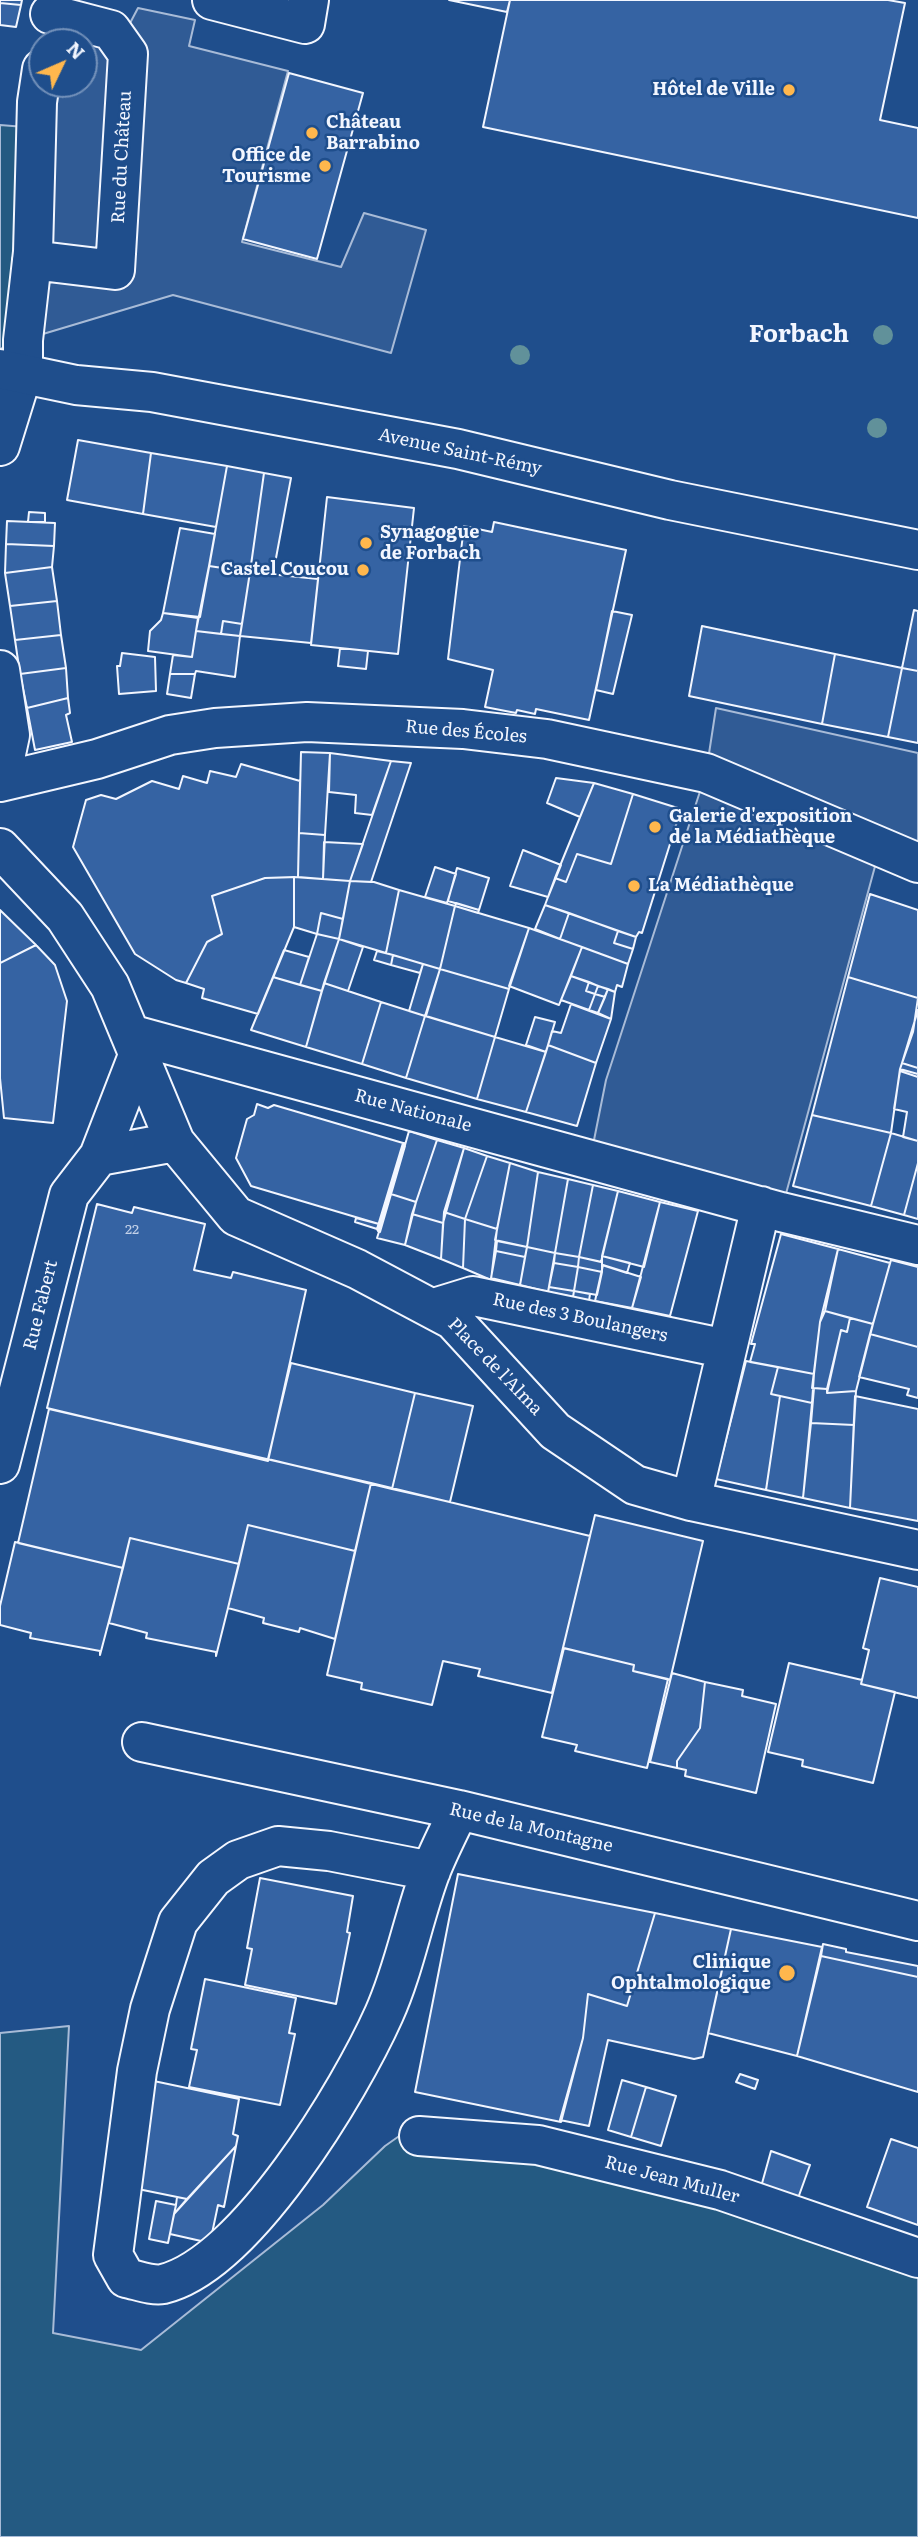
<!DOCTYPE html>
<meta charset="utf-8">
<style>
body{margin:0}
#map{position:relative;width:918px;height:2537px;overflow:hidden;background:#1f4e8c;font-family:Literata,serif}
canvas{display:block}
.north{position:absolute;left:28px;top:28px;width:70px;height:70px;box-sizing:border-box;background:#1f4e8c;border:2px solid #7391ba;border-radius:50%;rotate:46deg;font-size:19px;font-weight:700;line-height:28px;text-align:center;color:#f2f6ff}
.north::after{content:'';display:block;margin:auto;width:24px;height:32px;background:#ffb74d;clip-path:polygon(50% 0,100% 100%,50% 72%,0 100%)}
</style>
<div id="map">
<canvas width="918" height="2537"></canvas>
<div class="north">N</div>
</div>
<script>
const ctx = document.querySelector('canvas').getContext('2d');
ctx.lineJoin = 'round';
function fillPath(path, color) { ctx.fillStyle = color; ctx.fill(path, 'evenodd'); }
function strokePath(path, color, width, dash) { ctx.strokeStyle = color; ctx.lineWidth = width; ctx.lineCap = dash ? 'butt' : 'round'; ctx.setLineDash(dash || []); ctx.stroke(path); }
function write(font, color, halo, rows, align = 'center') {
  ctx.font = font + ' Literata,serif'; ctx.lineWidth = 5; ctx.setLineDash([]); ctx.textBaseline = 'middle'; ctx.strokeStyle = halo; ctx.fillStyle = color; for (const [text, x, y, turn = 0] of rows) {
    ctx.save(); ctx.translate(x, y); ctx.rotate((+turn || 0) * Math.PI / 180); ctx.textAlign = isNaN(turn) ? turn : align; if (halo) ctx.strokeText(text, 0, 0); ctx.fillText(text, 0, 0); ctx.restore();
  }
}
const green = new Path2D(`
 M0,125L37,128L18,350L0,348Z
 M69,2026L53,2333L141,2350L323,2205L385,2146L422,2120L574,2134L918,2246V2537H0V2033Z`);
const parking = new Path2D(`
 M138,8L195,20L189,46L288,71L242,242L341,267L364,213L426,230L391,353L173,295L23,340L42,84H84V42H46L50,14L120,42Z
 M716,708L918,753V863L880,848L781,1212L590,1160L606,1080L706,773Z`);
const building = new Path2D(`
 M0,0H22L21,5L0,3Z
 M449,0H510L507,12Z
 M510,0H888L905,3L880,120L918,128V218L483,127Z
 M0,3L21,5L16,27L0,25Z
 M289,73L363,93L317,259L243,239Z
 M78,440L151,453L143,514L67,500Z
 M151,453L227,466L216,527L143,514Z
 M227,466L264,473L250,572L209,566Z
 M264,473L291,478L273,574L250,572Z
 M327,497L414,508L398,654L311,645Z
 M29,512L45,513V522H28Z
 M7,521L55,523L54,546L6,544Z
 M494,522L626,550L589,720L536,709L535,714L517,710L516,713L485,707L493,670L448,659L464,526L492,532Z
 M180,528L215,534L200,617L163,613Z
 M6,544L54,546L52,567L5,573Z
 M209,566L250,572L242,624L223,621L221,634L196,631Z
 M52,567L57,601L10,606L5,573Z
 M250,572L318,579L311,643L240,636Z
 M57,601L61,635L15,640L10,606Z
 M914,610L918,611V671L902,668Z
 M612,611L632,615L613,694L596,690Z
 M163,613L198,618L192,657L148,651L150,631L161,620Z
 M223,621L242,624L240,636L221,634Z
 M702,626L835,654L822,724L689,696Z
 M196,631L240,636L235,677L196,671L195,674H170L173,655L192,657Z
 M61,635L66,668L20,674L15,640Z
 M340,648L368,651L366,669L338,666Z
 M122,653L155,657L156,691L119,694L117,666H120Z
 M835,654L902,668L888,737L822,724Z
 M66,668L68,698L27,708L20,674Z
 M902,668L918,671V743L888,737Z
 M170,674H195L191,698L167,694Z
 M68,698L70,713L66,715L72,742L35,750L27,708Z
 M301,752L330,753L325,835L299,833Z
 M330,753L391,761L372,815L355,813L356,795L329,792Z
 M391,761L411,763L371,882L350,881Z
 M241,764L300,781L298,877L265,878L212,896L222,934L207,942L186,983L176,980L135,954L73,847L86,800L101,795L116,799L152,781L179,789L183,776L207,783L210,771L236,777Z
 M556,778L594,783L580,817L547,803Z
 M594,783L633,794L611,864L577,854L566,882L555,878Z
 M633,794L681,809L642,933L639,932L636,937L545,905L555,878L566,882L577,854L611,864Z
 M299,833L325,835L323,879L298,877Z
 M324,842L363,844L350,881L323,879Z
 M523,850L561,865L548,897L510,886Z
 M435,867L456,874L447,903L425,897Z
 M457,868L489,878L479,910L448,901Z
 M294,877V927L258,1014L202,998L204,989L186,983L207,942L222,934L212,896L265,878Z
 M294,877L350,881L343,919L321,913L317,934L294,927Z
 M350,881L374,882L399,890L386,953L339,939Z
 M399,890L455,906L440,969L386,953Z
 M870,894L918,910V998L848,977Z
 M456,903L479,910L478,913L455,906Z
 M545,905L569,913L560,939L535,929Z
 M455,906L529,928L509,989L440,969Z
 M0,910L36,945L0,963Z
 M321,913L343,919L339,939L317,934Z
 M569,913L618,931L614,943L633,949L628,964L560,939Z
 M529,928L582,947L559,1005L509,986Z
 M618,931L636,937L633,949L614,943Z
 M317,934L339,939L322,991L300,985Z
 M339,939L363,947L348,991L324,983Z
 M36,945L55,965L67,1001L53,1123L4,1118L0,1078V963Z
 M582,947L628,964L622,987L617,985L615,992L571,976Z
 M284,950L309,957L300,985L273,977Z
 M377,951L393,955L391,965L374,960Z
 M393,955L423,964L420,973L391,965Z
 M423,964L440,969L425,1016L409,1011Z
 M440,969L509,989L495,1037L426,1016Z
 M571,976L589,982L586,991L595,994L589,1010L561,1000Z
 M273,977L322,991L306,1047L251,1030Z
 M848,977L918,998L913,1032L900,1069L891,1133L812,1115Z
 M589,982L598,986L595,994L586,991Z
 M324,983L381,1002L362,1064L306,1047Z
 M598,986L608,989L605,997L595,994Z
 M608,989L615,992L611,1019L598,1013Z
 M595,994L605,997L598,1013L589,1010Z
 M381,1002L425,1016L406,1078L362,1064Z
 M571,1004L611,1019L596,1063L548,1045L552,1031L561,1033Z
 M918,1010V1068L902,1063Z
 M425,1016L495,1037L477,1099L406,1078Z
 M535,1017L555,1022L546,1052L526,1045Z
 M495,1037L546,1052L526,1112L477,1099Z
 M548,1045L596,1063L577,1126L526,1112Z
 M902,1063L918,1068V1074L900,1069Z
 M900,1069L918,1074V1077L900,1071Z
 M900,1071L918,1077V1141L903,1137L907,1112L894,1109Z
 M257,1104L268,1108L274,1105L403,1143L379,1224L251,1186L236,1158L247,1119L254,1115Z
 M812,1115L891,1133L871,1206L793,1186Z
 M409,1131L437,1140L416,1202L391,1194Z
 M891,1133L918,1141V1163L904,1215L871,1206Z
 M437,1140L464,1148L443,1223L412,1214Z
 M403,1143H404L378,1231L377,1229Z
 M404,1143L405,1146L380,1232L378,1231Z
 M464,1148L487,1156L465,1219L444,1212Z
 M487,1156L510,1163L497,1229L465,1219Z
 M510,1163L538,1172L527,1247L495,1240Z
 M918,1163V1219L904,1215Z
 M538,1172L568,1179L555,1253L527,1247Z
 M568,1179L593,1185L579,1257L555,1253Z
 M593,1185L618,1191L601,1262L579,1257Z
 M618,1191L660,1202L644,1267L602,1256Z
 M391,1194L416,1202L405,1245L377,1238Z
 M660,1202L698,1211L670,1316L632,1308Z
 M97,1204L132,1213L134,1207L205,1224L194,1270L231,1278L233,1272L306,1290L268,1461L47,1408Z
 M444,1212L465,1219L463,1268L441,1259Z
 M412,1214L443,1223L441,1259L405,1245Z
 M356,1218L379,1224L377,1229L355,1222Z
 M465,1219L497,1229L491,1280L463,1268Z
 M781,1234L838,1249L820,1322L814,1374L750,1362L755,1344H751Z
 M497,1241L527,1247L525,1257L496,1251Z
 M527,1247L555,1253L548,1292L520,1285Z
 M838,1249L890,1263L873,1324L825,1311Z
 M496,1251L525,1257L520,1285L491,1278Z
 M555,1253L579,1257L578,1267L554,1263Z
 M602,1256L630,1263L627,1273L602,1265Z
 M579,1257L602,1262V1272L578,1267Z
 M891,1260L918,1267V1347L870,1334Z
 M554,1263L578,1267L574,1291L549,1287Z
 M603,1265L641,1277L632,1308L595,1301Z
 M578,1267L602,1272L597,1295L574,1291Z
 M549,1287L574,1291L573,1297L548,1292Z
 M574,1291L590,1294L589,1301L573,1297Z
 M825,1311L850,1318L847,1332L841,1330L827,1389L812,1388L820,1322Z
 M850,1318L873,1324L856,1391L827,1393L841,1330L847,1332Z
 M870,1334L918,1347V1398L907,1395L909,1389L859,1377Z
 M746,1361L778,1367L771,1394L780,1396L766,1490L716,1479Z
 M291,1363L415,1393L392,1489L268,1459Z
 M778,1367L814,1374L812,1403L771,1394Z
 M814,1388L827,1389V1393L856,1391L854,1425L811,1423Z
 M415,1393L473,1406L450,1502L392,1489Z
 M780,1396L812,1403L803,1498L766,1490Z
 M855,1396L918,1409V1521L850,1508Z
 M49,1409L371,1483L355,1551L248,1525L239,1564L130,1538L123,1568L18,1543Z
 M811,1423L854,1425L850,1508L803,1498Z
 M371,1483L590,1536L552,1693L478,1676L480,1669L443,1661L432,1705L361,1689L362,1683L327,1675Z
 M595,1515L703,1541L670,1680L633,1671L634,1665L563,1648Z
 M248,1525L355,1551L335,1639L300,1628L299,1632L263,1623L264,1618L228,1608Z
 M130,1538L239,1564L216,1656V1652L146,1638L147,1633L109,1623Z
 M15,1542L123,1568L100,1655V1651L30,1638L31,1633L0,1625V1606Z
 M880,1578L918,1587V1698L861,1684L869,1650L863,1648Z
 M564,1648L634,1665L633,1671L668,1679L647,1768L575,1751L577,1745L542,1737Z
 M789,1663L862,1680L861,1684L895,1692L873,1783L802,1766L803,1760L768,1752Z
 M672,1673L705,1682L700,1728L677,1761V1768L650,1762Z
 M705,1682L743,1690L742,1696L776,1704L756,1793L685,1776L686,1770L677,1768V1761L700,1728Z
 M458,1874L655,1913L627,2006L588,1994L583,2038L561,2122L415,2092Z
 M260,1878L353,1896L347,1932L350,1933L336,2004L245,1985L252,1949L247,1948Z
 M655,1913L731,1929L703,2057L694,2059L608,2040L589,2126L560,2120L583,2038L588,1994L627,2006Z
 M731,1929L822,1947L797,2056L708,2033Z
 M823,1944L846,1949V1952L918,1966V1977L821,1956Z
 M821,1956L918,1977V2092L797,2056Z
 M205,1979L296,1998L289,2033L295,2034L280,2105L189,2087L197,2050L191,2049Z
 M740,2074L758,2080L755,2089L736,2082Z
 M149,2080L239,2099L233,2134L238,2136L236,2146L187,2199L133,2188Z
 M622,2080L646,2087L631,2137L608,2130Z
 M646,2087L676,2096L661,2146L631,2137Z
 M891,2139L918,2148V2225L867,2207Z
 M236,2146L224,2207L218,2205L210,2243L170,2234L174,2214Z
 M771,2151L810,2165L797,2201L761,2187Z
 M177,2197L187,2199L174,2214L176,2205Z
 M156,2201L176,2205L168,2243L149,2239Z`);
const minor = new Path2D(`
 M212,0L305,24L309,0
 M32,260L115,270L128,54L111,30L50,14
 M0,446L23,372V340L33,252L37,102L42,69
 M0,670L10,735L0,782
 M0,782L97,759L170,735L215,728L307,722L463,729L547,739L706,773L918,863
 M0,848L65,917L110,986L175,1142L236,1216L357,1269L453,1320L555,1431L635,1485L691,1501L918,1550
 M130,1034L781,1212L918,1245
 M99,1156L175,1142
 M434,1308L473,1296L727,1349
 M0,1464L69,1195L99,1156L137,1058
 M691,1501L761,1206
 M142,1742L459,1810L918,1921
 M431,1871L329,1851L278,1846L238,1860L213,1878L178,1922L150,2009L137,2071L113,2255L126,2278C137,2280 152,2286 163,2284C246,2264 350,2090 384,2014C404,1970 413,1919 430,1873C438,1852 449,1831 459,1810
 M419,2136L538,2145L720,2190L918,2258`);
const major = new Path2D(`
 M0,369L76,385L152,392L458,449L670,500L918,550`);
const trees = [
 [883,335],
 [520,355],
 [877,428]
];
const markers = [
 [789,90,7,"#ffb74d"],
 [312,133,7,"#ffb74d"],
 [325,166,7,"#ffb74d"],
 [366,543,7,"#ffb74d"],
 [363,570,7,"#ffb74d"],
 [655,827,7,"#ffb74d"],
 [634,886,7,"#ffb74d"],
 [787,1973,9,"#ffb74d"]
];
const numberNames = [
 ["22",132,1230]
];
const poiNames = [
 ["Hôtel de Ville",775,90],
 ["Château",326,123,"left"],
 ["Barrabino",326,144,"left"],
 ["Office de",311,156],
 ["Tourisme",311,177],
 ["Synagogue",380,533,"left"],
 ["de Forbach",380,554,"left"],
 ["Castel Coucou",349,570],
 ["Galerie d'exposition",669,817,"left"],
 ["de la Médiathèque",669,838,"left"],
 ["La Médiathèque",648,886,"left"],
 ["Clinique",771,1963],
 ["Ophtalmologique",771,1984]
];
const streetNames = [
 ["Rue du Château",122,157,-87],
 ["Avenue Saint-Rémy",460,452,12],
 ["Rue des Écoles",466,732,5],
 ["Rue Nationale",413,1111,15],
 ["Rue Fabert",41,1305,-76],
 ["Rue des 3 Boulangers",580,1318,12],
 ["Place de l'Alma",495,1367,46],
 ["Rue de la Montagne",531,1828,13],
 ["Rue Jean Muller",672,2180,15]
];
const districtNames = [
 ["Forbach",799,335]
];
fillPath(green, '#245a82');
strokePath(green, '#a8bbd7', 2);
fillPath(parking, '#305b95');
strokePath(parking, '#a8bbd7', 2);
fillPath(building, '#3563a3');
strokePath(building, '#f2f6ff', 2);
strokePath(minor, '#f2f6ff', 42);
strokePath(major, '#f2f6ff', 42);
strokePath(minor, '#1f4e8c', 38);
strokePath(major, '#1f4e8c', 38);
ctx.fillStyle = '#61919a';
for (const [x, y] of trees) { ctx.beginPath(); ctx.arc(x, y, 10, 0, 2 * Math.PI); ctx.fill(); }
for (const [x, y, r, color] of markers) { const dot = new Path2D(); dot.arc(x, y, r, 0, 2 * Math.PI); ctx.fillStyle = color; ctx.fill(dot); strokePath(dot, '#1f4e8c', 2.5); }
write('14px', '#c3d1e8', null, numberNames);
write('bold 18px', '#f2f6ff', '#1f4e8c', poiNames, 'right');
write('18px', '#f2f6ff', '#1f4e8c', streetNames);
write('bold 24px', '#f2f6ff', '#1f4e8c', districtNames);
</script>
